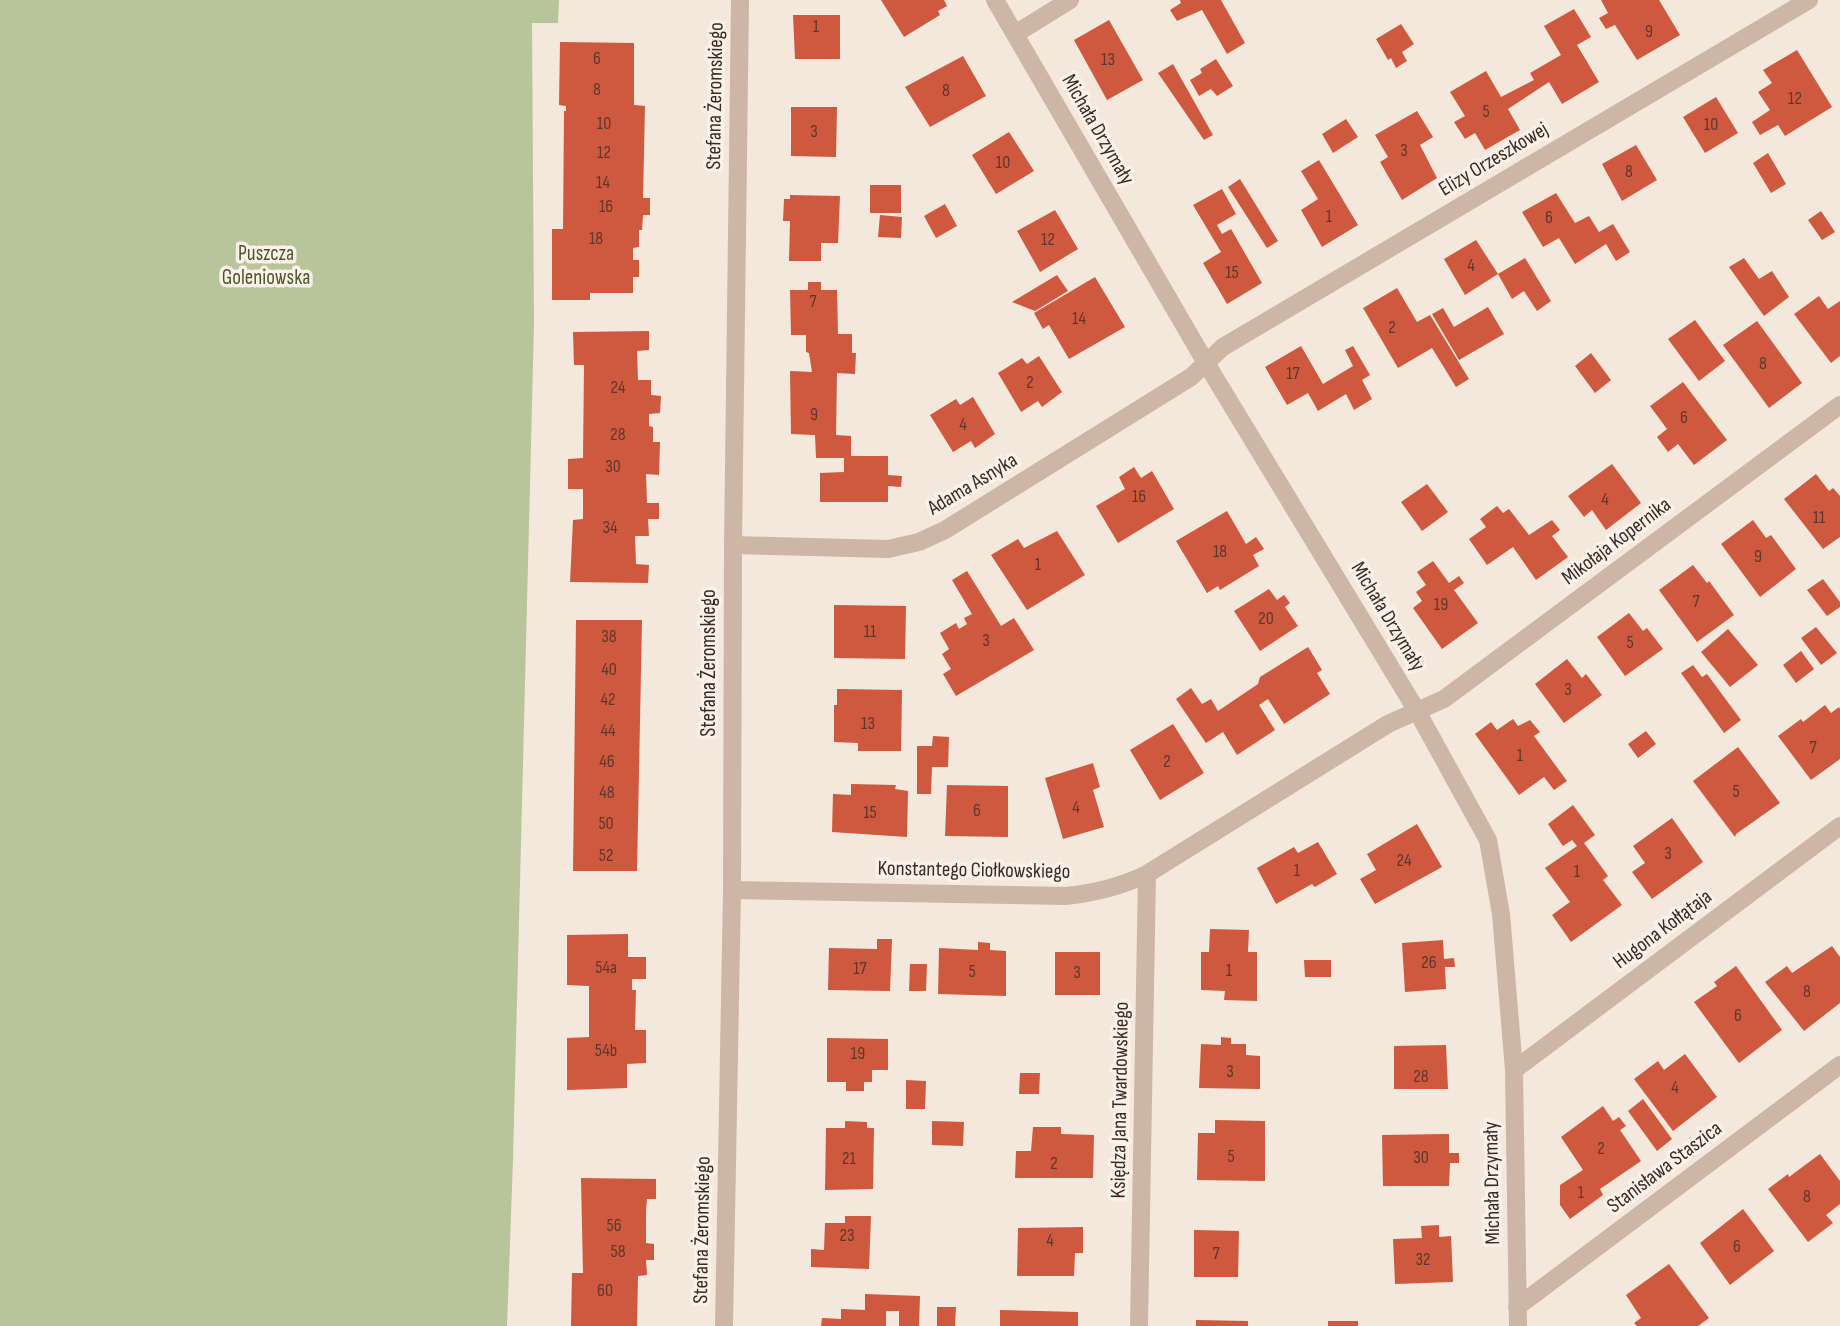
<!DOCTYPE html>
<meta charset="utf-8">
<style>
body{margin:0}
canvas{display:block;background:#f4e7db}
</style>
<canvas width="1840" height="1326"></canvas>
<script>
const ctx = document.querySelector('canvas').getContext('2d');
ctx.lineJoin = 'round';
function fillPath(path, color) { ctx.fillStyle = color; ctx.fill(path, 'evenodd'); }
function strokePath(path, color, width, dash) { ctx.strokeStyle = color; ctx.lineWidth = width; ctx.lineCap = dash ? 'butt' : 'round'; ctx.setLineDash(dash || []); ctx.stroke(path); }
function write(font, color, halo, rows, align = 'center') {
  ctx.font = font + ' "Sofia Sans Condensed",sans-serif'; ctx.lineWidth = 7; ctx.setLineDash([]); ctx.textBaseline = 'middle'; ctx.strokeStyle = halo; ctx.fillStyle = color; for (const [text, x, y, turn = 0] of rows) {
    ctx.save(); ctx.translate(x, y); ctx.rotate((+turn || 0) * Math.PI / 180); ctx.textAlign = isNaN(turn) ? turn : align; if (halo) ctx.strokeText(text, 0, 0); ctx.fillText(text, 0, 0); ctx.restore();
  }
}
const green = new Path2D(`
 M0,0H559L558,23H532L534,325L513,1159L507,1326H0Z`);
const building = new Path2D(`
 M881,0H944L947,6L938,11L940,15L904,37Z
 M1180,0H1221L1245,43L1227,54L1202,10L1177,21L1170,10L1181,3Z
 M1601,0H1659L1680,35L1637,60L1615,25L1606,29L1599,18L1608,13Z
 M1574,9L1591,37L1577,45L1599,82L1562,104L1549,82L1508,109L1520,130L1485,150L1475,133L1465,139L1454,122L1465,116L1450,92L1486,71L1501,97L1534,80L1530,73L1561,55L1544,26Z
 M793,15H840V59H795Z
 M1109,20L1143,80L1107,100L1074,40Z
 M1401,24L1414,44L1402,52L1407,61L1396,68L1391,58L1388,60L1376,39Z
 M560,42L634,43V105L645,106L643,198H650V215H643L642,230H639V247L633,248V260H639V277H633V293H590V300H552V229H563L564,111H566V106L559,105Z
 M1797,50L1832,107L1785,136L1778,125L1760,135L1752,122L1770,110L1758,92L1772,83L1763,70Z
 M963,56L986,96L930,127L905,87Z
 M1216,59L1233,86L1217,96L1211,89L1199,96L1190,80L1202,73L1200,69Z
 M1173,64L1213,135L1204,140L1158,73Z
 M1716,97L1738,133L1705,153L1683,117Z
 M791,107H837L836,157L791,156Z
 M1417,111L1433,137L1420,145L1437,178L1402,200L1380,162L1388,157L1375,135Z
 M1346,119L1358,137L1333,153L1322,134Z
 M1009,132L1034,171L996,194L972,155Z
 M1636,145L1657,180L1622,201L1602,164Z
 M1768,153L1786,184L1771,193L1753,163Z
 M1319,160L1358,225L1322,247L1301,210L1318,199L1301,171Z
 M1240,179L1278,241L1267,248L1228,187Z
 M870,185H901V213H870Z
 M1222,189L1236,214L1217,225L1222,234L1231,229L1262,283L1227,304L1203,263L1221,252L1193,205Z
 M1556,193L1575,223L1589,216L1599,232L1613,224L1630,252L1616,261L1606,244L1575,264L1559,238L1543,247L1522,212Z
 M790,195L840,196L838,243H821V261H789L790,221H783L784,199H790Z
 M945,204L957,226L936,238L924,216Z
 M1055,210L1078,249L1040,272L1017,231Z
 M1821,211L1835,232L1822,240L1808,220Z
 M880,215L902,217L901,238L878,237Z
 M1476,240L1498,274L1465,295L1444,259Z
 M1525,258L1551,301L1537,311L1524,291L1512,299L1498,274Z
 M1744,258L1759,279L1772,271L1789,297L1764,316L1729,267Z
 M1057,275L1068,291L1035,311L1012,302Z
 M1095,277L1125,327L1069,359L1049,325L1043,329L1034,313Z
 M808,282H821V290H837L838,334H852V353H856L855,374L837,373L836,435L851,436V456H888V475L902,476L901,487L888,486V502H820V473L844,472V458H816L815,435L791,434L790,371L812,372L809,353L806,352V335H791L790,290H808Z
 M1397,288L1417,322L1430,315L1469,379L1456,387L1432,348L1398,368L1363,308Z
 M1819,296L1828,309L1840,301V356L1831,363L1794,314Z
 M1488,307L1504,334L1459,360L1432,314L1443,308L1454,327Z
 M1695,320L1725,361L1699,381L1668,339Z
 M1757,321L1802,383L1769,408L1723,345Z
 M649,331V350L637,351L638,380H651V395L661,396L660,413L649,414V426L653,427V442H660L659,475L646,474L647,503H659V519H648L649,536H635L636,564L649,565L648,583L570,582L573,520L583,519V489H568V459L583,458L584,365H574L573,332Z
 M1301,346L1323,384L1353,366L1345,350L1353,346L1370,375L1362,380L1372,399L1354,410L1346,394L1318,411L1308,393L1287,405L1265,367Z
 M1591,353L1611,380L1595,393L1575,366Z
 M1039,356L1062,392L1042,407L1038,401L1021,412L998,373L1022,358L1027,364Z
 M1683,382L1727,440L1694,465L1678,444L1668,452L1657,437L1667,429L1650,406Z
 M973,397L995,434L975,448L971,441L953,452L930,415L956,399L960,405Z
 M1612,464L1641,503L1606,530L1592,510L1584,517L1568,496Z
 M1134,467L1141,478L1152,471L1174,509L1118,543L1096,506L1125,489L1119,477Z
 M1816,474L1829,491L1833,488L1840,496V537L1823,549L1784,499Z
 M1427,484L1448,512L1422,531L1401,502Z
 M1497,506L1503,513L1509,509L1529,535L1552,520L1560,530L1552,536L1568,557L1536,580L1513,547L1487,565L1469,539L1486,527L1480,519Z
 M1227,511L1246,544L1256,537L1264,549L1253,555L1259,566L1220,590L1218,586L1207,593L1176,541Z
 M1753,520L1766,538L1771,535L1796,569L1760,597L1721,544Z
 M1057,531L1085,575L1027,610L991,555L1018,539L1024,548Z
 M1433,561L1449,583L1459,576L1464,583L1454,590L1478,623L1442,649L1413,608L1422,601L1416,592L1426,585L1417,572Z
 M1693,565L1707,583L1709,581L1734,615L1697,642L1659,590Z
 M967,571L1001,626L1014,618L1034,650L956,696L943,674L951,669L942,654L949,649L940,633L956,623L959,629L967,624L964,618L972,614L952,580Z
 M1823,579L1840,602V607L1827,616L1807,590Z
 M1269,589L1277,600L1284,595L1290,603L1285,607L1298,626L1260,651L1234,611Z
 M834,605L906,606L905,659L834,658Z
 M1629,613L1643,631L1647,628L1663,649L1625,676L1597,637Z
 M576,620H642L637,871H573Z
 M1816,627L1837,653L1821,665L1801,638Z
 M1728,629L1758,665L1730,687L1701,652Z
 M1308,647L1322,670L1317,673L1330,694L1284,724L1268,699L1259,705L1275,730L1237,755L1223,732L1206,743L1176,699L1191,688L1202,704L1211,699L1218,711L1258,684L1260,677Z
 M1801,651L1814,669L1796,683L1783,665Z
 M1567,659L1582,678L1586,674L1602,695L1564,723L1535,684Z
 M1693,665L1702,677L1707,674L1741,720L1724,733L1681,673Z
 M837,689L902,690L901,751H858V743L834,742V705H837Z
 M1825,705L1831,713L1839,707L1840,709V759L1811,780L1778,736L1801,719L1803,722Z
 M1513,719L1518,726L1530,720L1540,732L1534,736L1567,781L1554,790L1544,777L1519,795L1475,734L1491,722L1497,730Z
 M1173,724L1204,773L1160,800L1130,750Z
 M1646,731L1656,744L1638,758L1628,744Z
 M933,736L949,737L948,767H932L931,794H917V746H932Z
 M1738,747L1780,803L1736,834L1735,837L1693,781Z
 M1093,763L1100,787L1093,790L1104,827L1063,839L1045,778Z
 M851,784L896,785L895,789L908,791L907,837L832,832L833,794L851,795Z
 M947,785L1008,786V837L945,836Z
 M1573,805L1595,835L1584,843L1608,876L1603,880L1622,905L1571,942L1552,915L1570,902L1545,868L1577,846L1572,840L1563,846L1548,824Z
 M1672,818L1703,862L1652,899L1632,872L1645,863L1633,846Z
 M1417,824L1442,867L1375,904L1360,879L1376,870L1367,854Z
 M1318,842L1337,874L1315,887L1312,884L1276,904L1257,868L1294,847L1298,853Z
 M1210,929L1249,930L1248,952H1257V1001L1224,1000L1225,991L1201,990V952H1209Z
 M628,934V957H646V979H632V990H636L635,1030H646V1063L627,1064V1088L567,1090V1038L589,1037V986L567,985V935Z
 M877,939H892L890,991L828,990L829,948L877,949Z
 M1443,940L1444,959L1454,958L1455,967H1445L1446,989L1405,992L1402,943Z
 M978,942L990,943V950L1006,951V996L938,994L939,948L978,950Z
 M1832,946L1840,957V1003L1804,1031L1765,982L1787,966L1792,973Z
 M1055,952H1100V995H1055Z
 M1304,960H1331V977H1305Z
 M910,964H927L926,991H909Z
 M1736,966L1782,1030L1739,1063L1694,1002L1717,986L1714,982Z
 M1221,1037L1231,1038V1044H1246V1055L1260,1056V1089L1199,1088L1201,1044L1221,1045Z
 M827,1038L888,1039V1070H872V1082H864V1091H846V1082H827Z
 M1446,1045L1448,1089H1394V1046Z
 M1685,1054L1717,1097L1673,1131L1634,1079L1658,1061L1664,1070Z
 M1020,1073H1040L1039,1094H1019Z
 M906,1080L926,1081L925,1109H906Z
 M1643,1099L1672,1139L1657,1151L1628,1111Z
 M1603,1106L1613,1121L1619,1117L1626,1126L1620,1130L1641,1161L1600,1189L1603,1195L1570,1219L1560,1205V1185L1583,1170L1561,1137Z
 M1215,1120L1265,1121V1181L1197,1180L1198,1133H1215Z
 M845,1121L867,1122V1128H874L873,1189L825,1190L826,1128H845Z
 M932,1121L964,1122L963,1146L932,1145Z
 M1033,1127H1061V1134L1094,1135L1093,1178H1015L1016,1151H1031Z
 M1449,1134V1153H1459V1163H1450L1449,1186H1383L1382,1135Z
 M1820,1154L1840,1181V1204L1826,1215L1833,1223L1808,1242L1768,1189L1788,1174L1789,1177Z
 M581,1178L656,1179V1199H647L646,1210V1243L654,1244V1260H646L647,1275L638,1276L637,1326H571L572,1273H583Z
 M1743,1209L1774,1251L1730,1285L1700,1243Z
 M845,1216H871L869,1269L811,1267V1249L824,1250L825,1223H845Z
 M1439,1225V1237L1451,1236L1453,1282L1395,1284L1393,1239L1422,1238L1421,1226Z
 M1083,1227V1253H1075L1074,1276H1017L1018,1228Z
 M1194,1230L1239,1231L1238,1277H1194Z
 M1669,1264L1709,1318L1698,1326H1637L1634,1323L1641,1318L1626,1295Z
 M865,1294L920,1296L919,1326H899V1311H886V1326H821L822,1318L841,1319V1309L865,1310Z
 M937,1307H956L955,1326H937Z
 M1000,1310L1078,1312V1326H1000Z
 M1196,1320L1248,1321V1326H1196Z
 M1328,1321H1358V1326H1328Z`);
const minor = new Path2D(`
 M995,0L1206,363L1417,711L1488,840L1501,914L1514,1070L1518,1326
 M1015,34L1070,0
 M733,545L888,549L919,542L945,530L1191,377L1223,347L1809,0
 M732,890L1066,896C1095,893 1120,887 1147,874L1388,724L1444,699L1840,405
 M1514,1070L1840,826
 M1517,1307L1840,1065
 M724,1326L732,890L733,545L740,0
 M1139,1326L1147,874`);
const numberNames = [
 ["1",816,27],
 ["9",1649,32],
 ["6",597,59],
 ["13",1108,60],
 ["8",597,90],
 ["8",946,91],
 ["12",1795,99],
 ["5",1486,112],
 ["10",604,124],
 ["10",1711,125],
 ["3",814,132],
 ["3",1404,151],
 ["12",604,153],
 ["10",1003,163],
 ["8",1629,172],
 ["14",603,183],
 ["16",606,207],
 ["1",1329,217],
 ["6",1549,218],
 ["18",596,239],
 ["12",1048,240],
 ["4",1471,266],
 ["15",1232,273],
 ["7",813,302],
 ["14",1079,319],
 ["2",1392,328],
 ["8",1763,364],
 ["17",1293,374],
 ["2",1030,383],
 ["24",618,388],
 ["9",814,415],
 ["6",1684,418],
 ["4",963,425],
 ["28",618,435],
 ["30",613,467],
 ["16",1139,497],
 ["4",1605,500],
 ["11",1819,518],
 ["34",610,528],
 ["18",1220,552],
 ["9",1758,557],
 ["1",1038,565],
 ["7",1696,602],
 ["19",1441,605],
 ["20",1266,619],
 ["11",870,632],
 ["38",609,637],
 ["3",986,641],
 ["5",1630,643],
 ["40",609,670],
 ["3",1568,690],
 ["42",608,700],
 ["13",868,724],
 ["44",608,731],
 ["7",1813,748],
 ["1",1520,756],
 ["46",607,762],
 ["2",1167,762],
 ["5",1736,792],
 ["48",607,793],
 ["4",1076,808],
 ["6",977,811],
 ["15",870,813],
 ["50",606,824],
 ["3",1668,854],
 ["52",606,856],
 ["24",1404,861],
 ["1",1297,871],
 ["1",1577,872],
 ["26",1429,963],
 ["54a",606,968],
 ["17",860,969],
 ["1",1229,971],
 ["5",972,972],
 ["3",1077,973],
 ["8",1807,992],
 ["6",1738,1016],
 ["54b",606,1051],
 ["19",858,1054],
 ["3",1230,1072],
 ["28",1421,1077],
 ["4",1675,1088],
 ["2",1601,1149],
 ["5",1231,1157],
 ["30",1421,1158],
 ["21",849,1159],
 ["2",1054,1164],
 ["1",1581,1193],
 ["8",1807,1197],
 ["56",614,1226],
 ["23",847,1236],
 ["4",1050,1241],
 ["6",1737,1247],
 ["58",618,1252],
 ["7",1216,1254],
 ["32",1423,1260],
 ["60",605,1291]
];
const streetNames = [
 ["Stefana Żeromskiego",716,96,-89],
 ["Michała Drzymały",1097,130,60],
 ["Elizy Orzeszkowej",1494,160,-31],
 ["Adama Asnyka",973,485,-31],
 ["Mikołaja Kopernika",1617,542,-37],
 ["Michała Drzymały",1387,617,59],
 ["Stefana Żeromskiego",710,663,-90],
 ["Konstantego Ciołkowskiego",974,871,1],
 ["Hugona Kołłątaja",1663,930,-37],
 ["Księdza Jana Twardowskiego",1121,1100,-89],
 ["Stanisława Staszica",1665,1168,-37],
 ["Michała Drzymały",1493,1183,-91],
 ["Stefana Żeromskiego",703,1230,-89]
];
const parkNames = [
 ["Puszcza",266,255],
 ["Goleniowska",266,279]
];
fillPath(green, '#b8c49a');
fillPath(building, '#cf593e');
strokePath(minor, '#cdb6a6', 18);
write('18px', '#5e372d', null, numberNames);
write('21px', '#392c27', '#fbf1e8', streetNames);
write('21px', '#4a5929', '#fbf1e8', parkNames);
</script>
